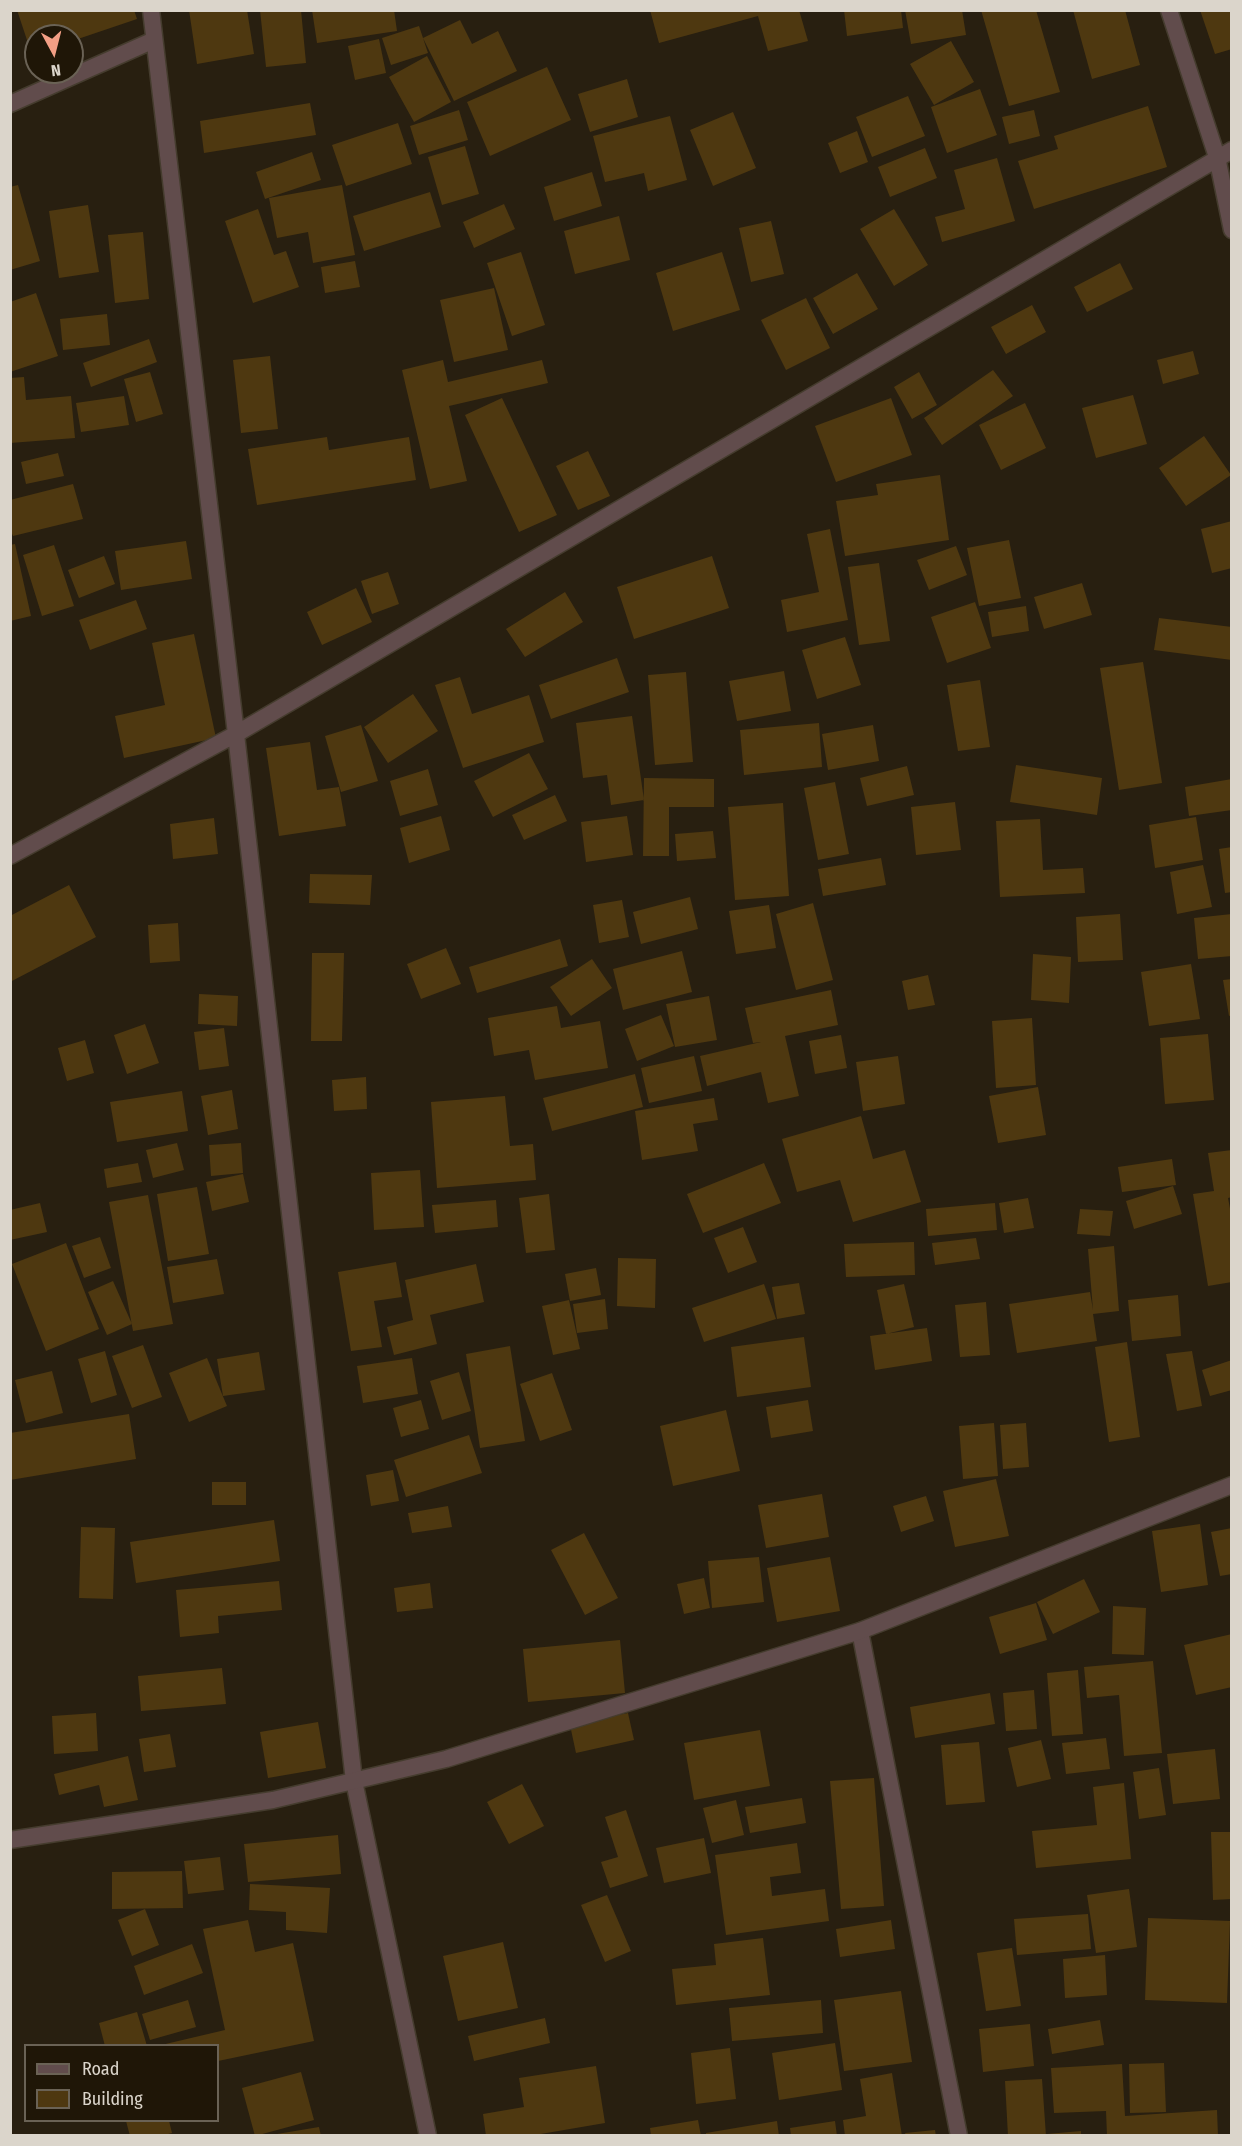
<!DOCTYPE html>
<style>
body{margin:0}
#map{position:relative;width:1242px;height:2146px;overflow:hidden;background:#281f10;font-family:"Fira Sans Condensed",sans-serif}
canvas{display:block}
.frame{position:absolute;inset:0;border:12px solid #dbd5cb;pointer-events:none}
.legend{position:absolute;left:24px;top:2044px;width:195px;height:78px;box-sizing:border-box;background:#1f1607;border:2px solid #6a6255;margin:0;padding:8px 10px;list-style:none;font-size:18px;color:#dbd5cb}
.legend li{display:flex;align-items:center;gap:12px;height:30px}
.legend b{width:30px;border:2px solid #6a6255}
.north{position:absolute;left:24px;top:24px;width:60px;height:60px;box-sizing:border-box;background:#1f1607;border:2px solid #6a6255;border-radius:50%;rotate:173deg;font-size:16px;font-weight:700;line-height:24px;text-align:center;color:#dbd5cb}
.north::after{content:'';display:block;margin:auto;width:21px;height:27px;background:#f39f85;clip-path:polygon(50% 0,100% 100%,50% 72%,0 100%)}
</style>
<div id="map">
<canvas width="1242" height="2146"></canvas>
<div class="frame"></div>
<ul class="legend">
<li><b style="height:8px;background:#614c4c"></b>Road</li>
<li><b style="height:16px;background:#4e3810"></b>Building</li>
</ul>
<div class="north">N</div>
</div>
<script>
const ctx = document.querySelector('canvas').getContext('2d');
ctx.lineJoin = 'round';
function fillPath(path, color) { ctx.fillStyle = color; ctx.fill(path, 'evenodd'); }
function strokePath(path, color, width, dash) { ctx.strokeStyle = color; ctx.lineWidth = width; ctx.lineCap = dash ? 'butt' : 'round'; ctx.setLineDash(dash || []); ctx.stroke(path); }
const building = new Path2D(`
 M17,10H134L137,19L72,41V36H36V53L32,55Z
 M189,10H247L254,54L197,64Z
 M260,10H301L306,63L266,67Z
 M312,10H394L397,31L317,43Z
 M650,10H799L808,41L768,51L758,16L659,43Z
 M844,10H901L903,28L847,36Z
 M905,10H962L966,35L911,44Z
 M981,10H1036L1060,92L1009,106Z
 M1073,10H1125L1140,65L1092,79Z
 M1200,10H1232V49L1215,54Z
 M460,20L472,44L498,31L517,71L454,101L423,38Z
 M419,26L428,53L391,65L382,38Z
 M379,39L386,73L355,80L348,46Z
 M951,41L974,82L934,105L910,64Z
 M427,56L451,102L414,122L389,77Z
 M547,67L571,120L490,156L467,102Z
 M627,79L638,117L590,132L578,94Z
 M980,89L997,135L947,153L931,107Z
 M908,96L925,136L872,157L856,117Z
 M310,103L316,135L204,153L200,121Z
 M1148,106L1167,167L1034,209L1018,161L1058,149L1054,136Z
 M459,110L468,140L419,155L410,126Z
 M1034,110L1040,136L1009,144L1002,117Z
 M733,112L756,168L713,186L690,130Z
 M670,116L687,180L648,191L644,173L605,182L593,136Z
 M398,123L412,164L346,186L332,145Z
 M857,131L868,162L840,173L828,143Z
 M465,146L479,194L442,205L428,157Z
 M925,148L937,178L890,197L878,167Z
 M312,152L321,180L265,199L256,172Z
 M997,158L1015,221L942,242L935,217L965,209L954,170Z
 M592,172L602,206L554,221L544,187Z
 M18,185L40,261L10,270V187Z
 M342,185L355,255L313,263L308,232L277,238L269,198Z
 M430,192L441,227L364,251L353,216Z
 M504,204L515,229L474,248L463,222Z
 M88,205L99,272L59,278L49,211Z
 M258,209L274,255L286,251L299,287L253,303L225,221Z
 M894,209L928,265L894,286L860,229Z
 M619,216L630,260L575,274L564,231Z
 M771,221L784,274L751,282L739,228Z
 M143,232L149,299L115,303L108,235Z
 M521,252L545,325L512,336L487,263Z
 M722,252L740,310L673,331L656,273Z
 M355,261L360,287L325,293L321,267Z
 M1120,263L1133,289L1087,312L1074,287Z
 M857,273L878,309L833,334L813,298Z
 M494,288L508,350L454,362L440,300Z
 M36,293L58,356L10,372V302Z
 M806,298L830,348L786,370L761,320Z
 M1032,305L1046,332L1006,354L991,327Z
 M107,314L110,345L63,350L60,319Z
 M149,339L157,362L91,387L83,363Z
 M1193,351L1199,374L1163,384L1157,360Z
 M270,356L278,429L241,433L233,360Z
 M443,360L448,382L542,360L548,383L449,406L467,481L430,489L402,370Z
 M993,370L1013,396L942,445L924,418Z
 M150,372L163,414L136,422L124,379Z
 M919,372L937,405L912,419L894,387Z
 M24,377L26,400L71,396L75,438L10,443V378Z
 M1133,395L1147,444L1096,458L1082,408Z
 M124,396L129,425L81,432L76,403Z
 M502,398L557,515L519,532L465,415Z
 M891,398L912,455L836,482L815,426Z
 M1025,403L1046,448L1001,470L979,425Z
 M1204,436L1231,475L1186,506L1159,468Z
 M327,437L329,450L409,437L416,480L257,505L248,449Z
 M588,451L610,496L578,510L556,466Z
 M58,453L64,476L26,484L21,462Z
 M940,475L949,540L845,556L836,501L878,495L876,484Z
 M73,484L83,519L13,536L10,529V500Z
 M1232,521V568L1212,573L1201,529Z
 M830,529L848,620L787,632L781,600L819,592L807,534Z
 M1009,540L1021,598L979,606L967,548Z
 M186,541L192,579L121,590L115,551Z
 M15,544L31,616L10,621V545Z
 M54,545L74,606L42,616L23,555Z
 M956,546L967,575L929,590L917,560Z
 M104,556L115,584L79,598L68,570Z
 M712,556L729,608L634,639L617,587Z
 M879,563L890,641L859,645L848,567Z
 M388,572L399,604L372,614L361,581Z
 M1082,583L1092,615L1044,629L1034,597Z
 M356,588L372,622L322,645L307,612Z
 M565,592L583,622L525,657L506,629Z
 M136,600L147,629L90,650L79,620Z
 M975,602L991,648L947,663L931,617Z
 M1026,606L1029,631L992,637L988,612Z
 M1159,618L1232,627V660L1154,650Z
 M194,634L216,738L124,758L115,716L165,705L152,643Z
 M845,637L861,685L817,699L802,650Z
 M617,658L629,692L551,719L539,685Z
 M1143,662L1162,783L1119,790L1100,668Z
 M784,671L791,711L737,721L729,681Z
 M686,672L693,762L655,765L648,675Z
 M460,677L472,714L529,695L544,742L463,768L435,685Z
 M980,680L990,747L958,751L947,685Z
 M413,694L438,731L388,763L364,727Z
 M632,716L644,800L611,805L607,775L583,778L576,723Z
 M819,723L822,767L744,775L740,730Z
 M361,725L378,781L341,792L325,736Z
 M873,725L879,761L828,770L822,734Z
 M310,742L317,790L339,787L346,826L279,836L266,748Z
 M529,753L548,789L493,817L474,781Z
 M1016,765L1102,778L1097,815L1010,802Z
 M907,766L914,795L867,806L860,778Z
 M428,769L438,805L400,816L390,781Z
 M644,778L714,779V807H669V856H643Z
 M1232,779V810L1189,816L1185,787Z
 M835,782L849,854L818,860L804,788Z
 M555,795L567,821L524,840L512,815Z
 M955,802L961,850L916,855L911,807Z
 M783,803L789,896L735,900L728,807Z
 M441,816L450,850L409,863L400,828Z
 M627,816L633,855L586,862L581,822Z
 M1196,817L1203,860L1155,868L1149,825Z
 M214,818L218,854L173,859L170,824Z
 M1040,819L1043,870L1083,868L1085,893L1000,897L996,821Z
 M713,831L716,858L677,861L675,834Z
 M1232,847V892L1225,893L1219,849Z
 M881,858L886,885L823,896L818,869Z
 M1203,865L1212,907L1177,914L1170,872Z
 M310,874L372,875L370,905L309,903Z
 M69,885L96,937L10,982V916Z
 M690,897L698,929L641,944L633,912Z
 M622,900L629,937L599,943L593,905Z
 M813,903L833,980L796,990L776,914Z
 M769,905L776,948L736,954L729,911Z
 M1120,914L1123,960L1078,962L1076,917Z
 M1232,914V956L1198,959L1194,918Z
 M178,923L180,961L150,963L148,925Z
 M560,939L568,966L477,993L469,967Z
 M446,948L461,984L421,999L407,964Z
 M682,951L692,992L623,1010L613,969Z
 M312,953H344L342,1041H311Z
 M1033,954L1071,957L1069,1003L1031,1000Z
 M592,959L612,988L571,1016L550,987Z
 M1191,964L1200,1019L1149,1026L1141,972Z
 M928,975L935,1005L908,1010L902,981Z
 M1232,979V1015L1229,1016L1223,980Z
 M831,990L838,1025L785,1036L799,1096L768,1103L761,1072L707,1086L700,1056L761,1042L753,1043L745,1008Z
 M199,994L238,996L237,1026L198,1024Z
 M709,996L717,1040L675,1047L666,1004Z
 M557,1006L561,1028L600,1021L608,1068L535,1080L529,1050L494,1056L488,1018Z
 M661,1015L674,1046L637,1061L625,1029Z
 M1032,1018L1036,1085L996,1088L992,1021Z
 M145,1024L159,1063L127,1074L114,1035Z
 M224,1028L229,1066L199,1070L194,1032Z
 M1208,1034L1214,1100L1165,1104L1160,1038Z
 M841,1035L847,1068L815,1074L809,1041Z
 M85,1040L94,1073L67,1081L58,1048Z
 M694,1056L702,1091L649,1103L641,1068Z
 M898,1056L905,1104L863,1111L856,1062Z
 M635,1074L643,1107L552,1131L543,1098Z
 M366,1077L367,1109L334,1111L332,1080Z
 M1038,1087L1046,1135L998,1143L989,1096Z
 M232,1090L238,1129L208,1135L201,1096Z
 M182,1091L188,1131L117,1142L110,1102Z
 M505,1096L510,1146L533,1144L536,1180L437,1188L431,1102Z
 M714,1098L718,1120L693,1124L698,1151L642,1160L635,1111Z
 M861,1116L873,1159L905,1150L921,1202L853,1222L840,1180L797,1192L782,1139Z
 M177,1143L184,1170L153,1178L146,1150Z
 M241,1143L243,1173L211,1176L209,1145Z
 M1232,1150V1197L1228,1198L1232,1219V1282L1208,1286L1193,1194L1214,1191L1208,1153Z
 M1172,1159L1176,1185L1122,1192L1118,1167Z
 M138,1163L142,1182L107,1188L104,1169Z
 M764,1163L781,1203L703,1233L687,1194Z
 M420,1170L424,1227L374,1230L371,1173Z
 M243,1174L249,1202L212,1211L206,1182Z
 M1173,1186L1182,1214L1134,1229L1126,1201Z
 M197,1187L209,1254L168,1261L157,1194Z
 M549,1194L555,1250L526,1253L519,1198Z
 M148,1195L173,1324L133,1331L109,1202Z
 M1028,1198L1034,1228L1004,1233L999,1203Z
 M496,1200L498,1227L435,1233L432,1205Z
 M40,1203L47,1232L10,1240V1210Z
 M995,1203L997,1230L928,1236L926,1209Z
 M1080,1209L1113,1211L1110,1236L1077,1234Z
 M743,1227L757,1262L728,1273L714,1238Z
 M100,1237L111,1268L84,1278L72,1246Z
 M976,1238L980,1259L935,1265L932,1243Z
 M914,1242L915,1275L846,1277L844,1244Z
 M66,1243L99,1329L46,1351L12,1264Z
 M1114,1246L1119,1311L1093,1314L1097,1341L1017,1353L1009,1304L1090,1292L1093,1310L1088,1249Z
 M618,1258L656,1259L655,1308L617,1306Z
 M217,1259L224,1294L173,1303L167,1267Z
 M396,1262L402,1297L374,1301L382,1347L351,1351L338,1272Z
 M476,1264L484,1302L430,1315L437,1344L394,1355L387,1327L413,1320L405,1280Z
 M596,1268L601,1295L570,1301L565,1274Z
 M113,1281L132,1324L107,1335L88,1292Z
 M799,1283L805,1314L777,1319L772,1287Z
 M764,1284L776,1319L704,1342L692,1308Z
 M904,1284L914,1327L886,1334L877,1290Z
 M1178,1295L1181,1336L1132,1341L1128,1300Z
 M605,1299L608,1329L577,1333L573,1304Z
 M569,1300L580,1349L553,1355L542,1306Z
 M986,1302L990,1355L960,1357L955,1305Z
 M927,1328L932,1361L875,1370L870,1336Z
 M804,1337L811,1387L737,1397L731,1347Z
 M1127,1342L1140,1437L1109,1442L1095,1347Z
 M143,1345L162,1397L132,1408L112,1356Z
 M510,1346L525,1441L480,1448L466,1354Z
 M105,1351L117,1395L91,1403L78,1359Z
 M1192,1351L1202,1406L1177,1411L1166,1354Z
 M259,1352L265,1390L223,1396L217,1359Z
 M207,1358L227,1406L189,1422L169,1373Z
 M412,1358L418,1394L363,1403L357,1366Z
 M1232,1360V1390L1210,1396L1202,1370Z
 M52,1371L63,1413L26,1423L15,1380Z
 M459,1372L471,1411L442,1420L430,1381Z
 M552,1373L572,1430L540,1441L520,1384Z
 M421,1400L429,1429L401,1437L393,1408Z
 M808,1400L813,1431L771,1438L766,1407Z
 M726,1410L740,1471L673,1486L660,1426Z
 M129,1414L136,1459L10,1480V1433Z
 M994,1423L998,1476L963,1479L959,1426Z
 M1026,1423L1029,1467L1003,1469L1000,1425Z
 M469,1435L482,1473L406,1497L394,1460Z
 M393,1470L399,1501L371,1506L366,1475Z
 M996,1479L1009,1536L955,1547L943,1491Z
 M212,1482H246V1505H212Z
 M822,1494L829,1537L766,1548L758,1505Z
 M926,1496L934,1521L901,1532L893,1506Z
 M448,1506L452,1527L412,1533L408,1513Z
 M274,1520L280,1561L136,1583L130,1542Z
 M1200,1524L1208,1585L1161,1592L1152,1531Z
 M81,1527L115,1528L113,1599L79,1598Z
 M1232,1528V1574L1220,1576L1211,1532Z
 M584,1533L618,1598L585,1615L551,1550Z
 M759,1557L764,1602L712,1608L708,1561Z
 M830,1557L840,1611L777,1622L767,1568Z
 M704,1578L710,1608L684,1614L677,1584Z
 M1084,1579L1100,1612L1053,1634L1037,1602Z
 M279,1581L282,1610L218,1616L219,1633L180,1637L176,1590Z
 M430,1583L433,1608L397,1612L394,1588Z
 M1036,1603L1047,1640L1000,1654L989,1617Z
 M1113,1606L1146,1608L1144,1655L1112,1654Z
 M1232,1634V1687L1196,1695L1184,1645Z
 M620,1640L625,1693L528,1702L523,1649Z
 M1153,1661L1162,1753L1124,1756L1119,1695L1087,1698L1084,1667Z
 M222,1668L226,1704L141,1711L138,1676Z
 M1078,1670L1083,1734L1052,1736L1047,1673Z
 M1034,1690L1037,1729L1006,1731L1003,1693Z
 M990,1693L995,1724L915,1738L910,1707Z
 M96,1713L98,1751L54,1754L52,1716Z
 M628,1713L634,1740L576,1753L570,1725Z
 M318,1722L326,1768L268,1778L260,1732Z
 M760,1730L770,1786L694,1800L684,1743Z
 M170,1734L176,1767L144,1772L139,1739Z
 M1106,1738L1110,1769L1066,1774L1062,1743Z
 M1041,1740L1051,1779L1017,1787L1008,1748Z
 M979,1742L985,1802L946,1805L941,1745Z
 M1215,1749L1220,1799L1173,1804L1167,1754Z
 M128,1756L138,1800L104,1807L99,1785L59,1795L54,1774Z
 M1159,1768L1166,1815L1139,1819L1133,1772Z
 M874,1778L884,1906L841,1909L830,1781Z
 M1124,1783L1131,1859L1036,1868L1032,1831L1097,1825L1093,1787Z
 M522,1784L544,1826L509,1844L487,1802Z
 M802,1798L806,1823L750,1833L745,1807Z
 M736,1800L744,1835L712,1843L703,1808Z
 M626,1810L648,1876L610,1888L601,1862L618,1857L605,1817Z
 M1211,1832H1232V1899L1213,1900Z
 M338,1835L341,1874L248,1882L244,1844Z
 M704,1838L711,1873L664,1883L656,1848Z
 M797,1843L801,1873L770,1877L772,1896L825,1889L829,1921L726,1935L715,1855Z
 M220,1857L224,1890L188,1894L184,1861Z
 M182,1871L183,1908L112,1909V1872Z
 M250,1884L330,1888L327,1933L286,1930V1912L249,1910Z
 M1129,1889L1137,1947L1096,1953L1087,1895Z
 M607,1895L631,1951L605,1962L581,1905Z
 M145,1909L159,1945L132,1956L118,1920Z
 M1088,1914L1091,1949L1017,1955L1014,1919Z
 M1148,1918L1230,1921L1227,2003L1145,2000Z
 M248,1920L255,1952L293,1943L314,2041L218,2061V2046H157L225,2030L203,1929Z
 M891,1920L895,1949L840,1957L836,1929Z
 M763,1938L770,1995L676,2005L672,1969L716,1965L714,1944Z
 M503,1942L518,2008L458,2021L443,1956Z
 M192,1944L203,1973L144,1995L134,1966Z
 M1012,1948L1021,2006L986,2011L977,1953Z
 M1105,1955L1107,1995L1065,1998L1063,1959Z
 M901,1991L912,2062L844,2071L834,2000Z
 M188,2000L196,2027L150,2040L142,2014Z
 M821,2000L823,2033L732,2041L729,2008Z
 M137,2012L147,2046H105L99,2023Z
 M545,2018L550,2043L474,2061L468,2036Z
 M1100,2020L1104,2045L1052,2054L1048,2029Z
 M1030,2024L1034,2066L983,2072L979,2029Z
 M835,2043L842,2090L779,2100L772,2053Z
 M730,2048L736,2099L696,2104L691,2053Z
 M1164,2063L1166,2112L1130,2113L1129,2064Z
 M1122,2064L1125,2116L1217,2110L1218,2136H1107L1106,2111L1054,2113L1051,2068Z
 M596,2066L605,2123L529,2136H486L483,2114L524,2107L519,2078Z
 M301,2072L314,2120L255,2136L242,2088Z
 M892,2073L902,2136H845L843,2120L866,2116L860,2079Z
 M1042,2079L1046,2136H1008L1005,2081Z
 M698,2120L701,2136H651L650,2128Z
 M126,2121H169L172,2133L161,2136H130Z
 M777,2121L779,2136H706V2133Z
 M835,2121L837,2136H791L790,2128Z
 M319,2127L321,2136H277V2134Z
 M935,2130L936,2136H906L905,2133Z
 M1081,2131V2136H1048L1047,2134Z`);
const minor = new Path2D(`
 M151,10L236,734L354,1781L428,2136
 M1169,10L1217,157L1232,230
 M10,104L154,40
 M10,856L236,734L1232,150
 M860,1631L959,2136`);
const tertiary = new Path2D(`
 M10,1840L273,1800L446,1759L860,1631L1232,1485`);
fillPath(building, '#4e3810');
strokePath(minor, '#453c2e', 19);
strokePath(tertiary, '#453c2e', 19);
strokePath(minor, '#614c4c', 16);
strokePath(tertiary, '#614c4c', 16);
</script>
